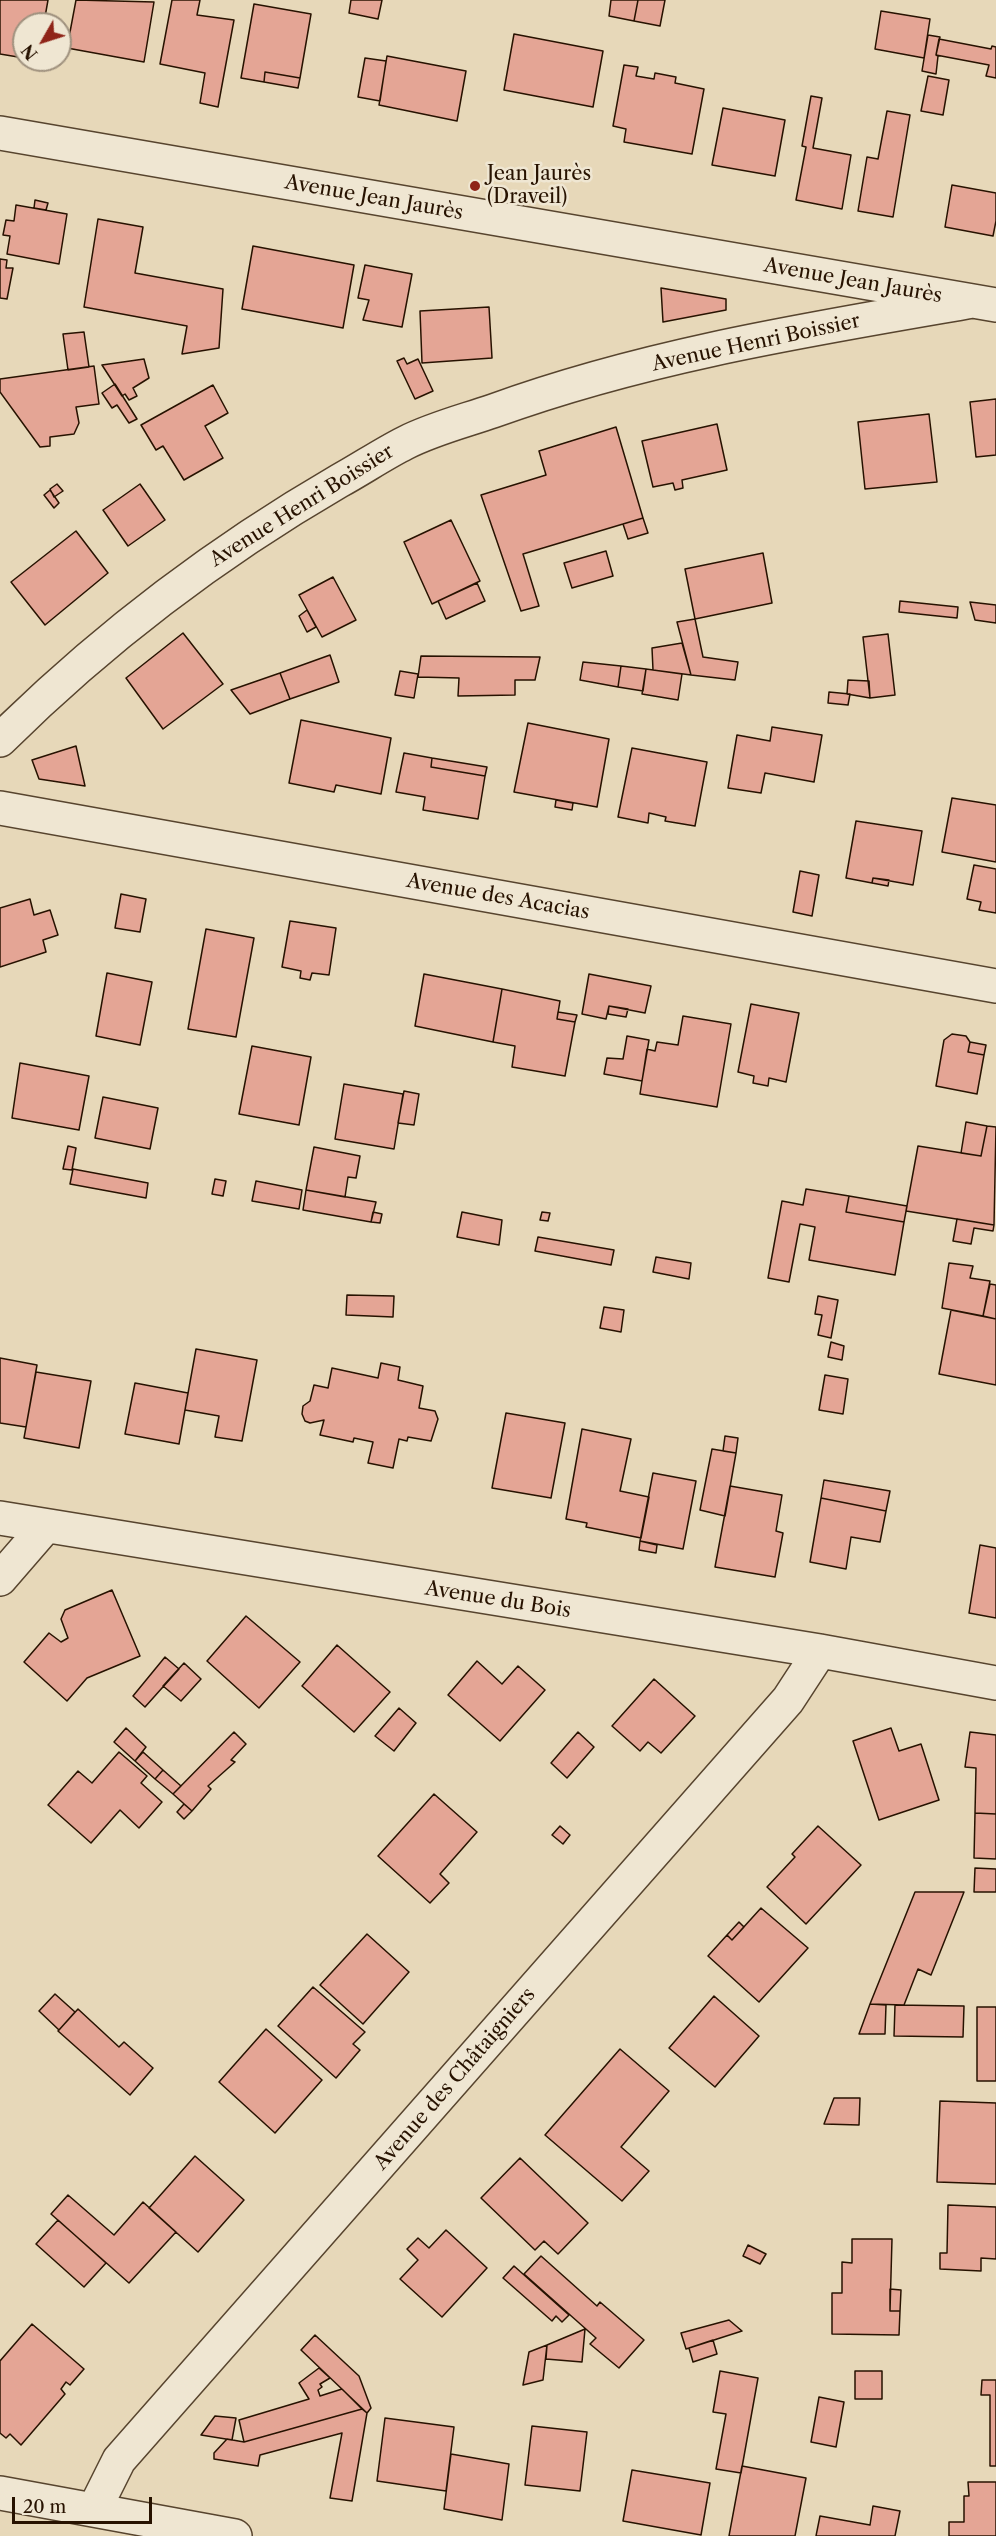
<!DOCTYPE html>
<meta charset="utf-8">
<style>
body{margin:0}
#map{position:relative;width:996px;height:2536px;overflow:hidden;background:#e7d8b9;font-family:"Libre Caslon Text",serif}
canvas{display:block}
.north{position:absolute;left:12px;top:12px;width:60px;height:60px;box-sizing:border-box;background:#efe6d2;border:2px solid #9f917e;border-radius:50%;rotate:231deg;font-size:16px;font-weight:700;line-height:24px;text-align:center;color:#271200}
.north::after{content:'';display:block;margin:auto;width:21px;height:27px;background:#8f2418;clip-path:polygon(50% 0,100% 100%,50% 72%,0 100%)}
.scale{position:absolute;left:12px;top:2497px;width:140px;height:27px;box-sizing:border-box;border:3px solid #271200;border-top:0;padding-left:8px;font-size:18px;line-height:21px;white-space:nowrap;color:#271200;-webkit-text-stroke:4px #efe6d2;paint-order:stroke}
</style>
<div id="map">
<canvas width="996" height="2536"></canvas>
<div class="north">N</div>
<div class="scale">20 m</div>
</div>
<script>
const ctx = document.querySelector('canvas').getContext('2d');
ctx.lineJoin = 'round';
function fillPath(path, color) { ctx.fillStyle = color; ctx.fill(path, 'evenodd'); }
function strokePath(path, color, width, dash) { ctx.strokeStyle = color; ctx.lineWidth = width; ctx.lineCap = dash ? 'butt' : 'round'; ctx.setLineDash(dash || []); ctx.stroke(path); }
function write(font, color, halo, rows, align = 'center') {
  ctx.font = font + ' "Libre Caslon Text",serif'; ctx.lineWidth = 5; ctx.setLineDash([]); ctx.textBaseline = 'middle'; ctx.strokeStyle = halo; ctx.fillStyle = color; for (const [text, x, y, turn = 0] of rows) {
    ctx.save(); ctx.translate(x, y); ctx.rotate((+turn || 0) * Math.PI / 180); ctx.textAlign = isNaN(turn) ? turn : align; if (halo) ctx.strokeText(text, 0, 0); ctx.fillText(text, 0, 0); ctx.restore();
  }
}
const building = new Path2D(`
 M0,0H48L45,17L54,19L53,24H24V58L0,54Z
 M76,0L154,2L144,62L67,48Z
 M172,0H200L197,15L234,20L218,107L200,103L205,73L160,64Z
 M351,0H382L378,19L349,13Z
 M611,0H638L634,21L609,16Z
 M638,0H665L660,26L634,21Z
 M254,4L311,14L300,78L265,72L264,82L241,78Z
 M881,11L930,19L924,58L875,49Z
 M514,34L603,51L593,107L504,90Z
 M928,35L940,37L936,55L938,56L936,74L922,71Z
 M939,39L991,49L992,46L996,47V78L986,76L989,65L936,55Z
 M387,56L466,71L457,121L379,105Z
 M365,58L386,61L380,101L358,97Z
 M624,65L638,67L636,76L654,79L655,73L676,77L675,83L704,89L692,154L624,142L626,129L613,126Z
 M265,72L300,78L298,88L264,82Z
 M928,76L949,80L943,115L921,111Z
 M811,96L822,98L813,148L851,155L842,209L796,200L806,147L802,146Z
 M723,108L785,120L775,176L712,165Z
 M887,111L910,115L893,217L858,211L867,157L878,159Z
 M952,185L996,193V221L993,236L945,227Z
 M35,200L48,203L46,210L34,208Z
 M16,205L67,214L59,264L7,254L10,236L3,235L6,220L14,221Z
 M98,219L143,227L135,273L223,289L219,348L182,354L187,326L84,307Z
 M253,246L354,265L343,328L242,309Z
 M0,259L7,260L6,268H13L7,299L0,298Z
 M365,265L412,274L402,327L363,320L369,300L358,298Z
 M661,288L726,299V310L663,322Z
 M489,307L492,358L422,363L420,311Z
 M84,332L89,367L68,370L63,334Z
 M404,358L407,364L418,359L433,391L415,399L397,361Z
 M144,359L149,378L133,388L137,396L129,400L125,394L122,396L102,365Z
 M94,366L99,404L76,407L79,423L74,434L50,437V446L40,447L0,392V379Z
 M115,384L137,419L129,423L117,405L112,408L102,393Z
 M213,385L228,413L205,426L223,458L184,480L163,446L156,450L141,425Z
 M996,399V455L976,457L970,402Z
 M929,414L937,482L865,489L858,422Z
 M717,424L727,470L682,480L683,488L675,490L673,483L653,487L642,441Z
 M616,427L643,518L523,554L539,606L521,611L481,495L546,475L539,451Z
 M57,484L63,491L54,497L50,489Z
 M140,484L165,520L128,546L103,510Z
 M50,490L59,503L54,508L44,495Z
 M643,518L648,533L628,539L623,524Z
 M451,520L480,581L432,604L404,542Z
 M76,531L108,573L45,625L11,582Z
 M606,551L613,576L572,588L564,563Z
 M763,553L772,603L695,619L685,569Z
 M333,577L356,620L322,637L299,595Z
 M477,583L485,601L446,619L438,601Z
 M900,601L958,607L957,618L899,612Z
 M970,602L996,605V623L975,620Z
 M307,610L316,627L307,632L299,616Z
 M695,619L703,657L738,662L735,680L691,675L677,622Z
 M183,633L223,684L163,729L126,678Z
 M888,634L895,695L870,698L863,637Z
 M682,643L691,675L653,670L652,648Z
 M330,655L339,682L290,699L280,673Z
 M421,656L537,657H540L535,680H515V695L458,696L459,678L418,677Z
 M583,662L621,666L618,687L580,680Z
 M621,666L646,669L643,691L618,687Z
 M646,669L682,674L678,700L642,694Z
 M400,671L418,674L414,698L395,695Z
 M280,673L290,699L250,714L231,690Z
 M848,680L869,681L870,698L847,694Z
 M829,692L850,694L848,705L828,703Z
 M301,720L391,738L381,794L336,785L334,792L289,783Z
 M528,723L609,739L597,807L514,792Z
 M772,727L822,735L814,782L765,773L761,793L728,788L737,735L770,741Z
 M76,746L85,786L39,779L32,760Z
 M632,748L707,762L695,826L665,821L666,817L649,813L648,823L618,817Z
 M404,753L432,758L431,767L485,776L478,819L423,810L425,797L396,792Z
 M432,758L487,767L485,776L431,767Z
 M952,798L996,805V862L942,852Z
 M556,800L573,803L572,810L555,807Z
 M856,821L922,831L913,885L873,878L872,883L846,878Z
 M974,865L996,869V913L979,910L981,902L967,899Z
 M800,871L819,875L812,916L793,912Z
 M873,878L889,880L888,886L872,883Z
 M121,894L146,899L140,932L115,928Z
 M30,899L34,915L50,910L58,935L43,940L46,952L0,967V908Z
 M290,921L336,928L329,975L312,973L310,980L300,978L301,971L282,967Z
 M206,929L254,938L236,1037L188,1029Z
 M107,973L152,982L140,1045L96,1036Z
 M424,974L502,989L493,1042L415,1026Z
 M589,974L651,986L645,1013L609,1006L606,1019L582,1014Z
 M502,989L560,1001L557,1019L575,1022L565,1076L512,1067L515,1046L493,1042Z
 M751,1004L799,1013L786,1082L769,1078L768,1086L753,1083L754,1076L738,1072Z
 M609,1006L628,1009L626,1017L608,1014Z
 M558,1012L577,1015L575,1022L557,1019Z
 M683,1016L731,1024L717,1107L640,1094L647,1049L655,1051L657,1042L678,1045Z
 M952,1034L966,1036L970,1042L968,1052L984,1055L977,1094L936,1086L944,1040Z
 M627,1036L649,1040L642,1081L604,1074L607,1058L623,1059Z
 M970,1042L986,1045L984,1055L968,1052Z
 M252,1046L311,1057L299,1125L239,1114Z
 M20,1063L89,1076L79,1130L12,1118Z
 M344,1084L403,1094L394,1149L335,1139Z
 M404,1091L419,1094L414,1125L398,1123Z
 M103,1097L158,1108L150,1149L95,1138Z
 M966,1122L987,1126L981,1156L961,1153Z
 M987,1126L996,1127L994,1225L906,1211L918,1146L981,1156Z
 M68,1146L76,1148L72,1170L63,1169Z
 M314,1147L360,1156L356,1178L348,1177L345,1197L306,1190Z
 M73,1169L148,1183L146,1198L70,1184Z
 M215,1179L226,1181L223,1196L212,1194Z
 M256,1181L302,1190L299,1209L252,1201Z
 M806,1189L849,1196L846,1212L904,1222L895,1275L809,1260L815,1227L800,1224L789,1282L768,1278L782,1201L803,1205Z
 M306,1190L376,1202L371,1222L303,1210Z
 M849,1196L907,1206L904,1222L846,1212Z
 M373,1212L382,1214L380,1223L371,1222Z
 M462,1212L502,1220L499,1245L457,1237Z
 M542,1212L550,1213L548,1221L540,1220Z
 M957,1219L994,1225L993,1231L974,1228L971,1244L953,1241Z
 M538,1237L614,1250L611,1265L535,1251Z
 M656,1257L691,1263L689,1279L653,1272Z
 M949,1263L973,1266L970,1278L990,1281L983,1316L942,1308Z
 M990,1284L996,1285V1319L983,1316Z
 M347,1295L394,1296L393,1317L346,1315Z
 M818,1296L838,1300L831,1338L818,1335L822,1315L815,1314Z
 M604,1307L624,1310L621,1332L600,1328Z
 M951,1310L996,1319V1385L939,1374Z
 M831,1342L844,1346L842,1360L828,1357Z
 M196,1349L257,1360L242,1441L215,1437L219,1416L185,1410Z
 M0,1358L37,1365L26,1427L0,1423Z
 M381,1363L400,1367L398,1380L423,1386L419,1408L435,1411L438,1419L431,1441L408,1437L407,1441L399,1439L393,1468L368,1463L373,1442L354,1438L353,1442L320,1435L324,1420L310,1423L305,1421L302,1414L303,1406L310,1401L314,1385L328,1388L332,1368L378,1378Z
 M36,1372L91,1381L79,1448L24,1438Z
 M825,1375L848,1379L843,1414L819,1410Z
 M135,1383L188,1393L179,1444L125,1434Z
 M506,1413L565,1423L551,1498L492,1488Z
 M582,1429L631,1439L620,1491L649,1497L641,1538L586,1527L587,1523L566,1519Z
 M725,1436L738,1438L736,1453L723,1451Z
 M712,1449L736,1453L725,1516L700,1510Z
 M653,1473L696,1481L683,1549L640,1541Z
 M824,1480L890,1491L886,1511L821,1498Z
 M730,1486L782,1495L776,1531L783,1533L775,1577L715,1567Z
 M821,1498L886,1511L880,1542L851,1537L846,1569L810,1562Z
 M640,1541L657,1545L656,1553L639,1550Z
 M980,1545L996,1548V1618L969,1613Z
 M112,1590L140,1656L87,1678L67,1701L24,1662L49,1633L61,1642L68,1638L61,1619L65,1610Z
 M246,1616L300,1662L259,1708L207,1661Z
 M337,1645L390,1692L354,1732L302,1686Z
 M165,1657L179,1669L145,1707L133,1696Z
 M477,1661L502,1684L518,1666L545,1690L500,1741L448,1695Z
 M184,1663L201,1679L181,1701L163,1686Z
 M654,1679L695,1716L661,1753L648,1742L640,1751L612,1726Z
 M399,1708L416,1723L394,1751L375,1736Z
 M126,1728L146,1747L135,1761L114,1742Z
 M891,1728L899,1751L921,1744L939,1800L879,1820L853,1741Z
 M234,1732L246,1744L231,1760L235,1762L208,1786L211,1789L192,1811L173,1794Z
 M578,1732L594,1747L567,1778L551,1763Z
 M970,1732L996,1735V1814L975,1813L976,1768L965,1767Z
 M119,1752L147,1776L141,1783L162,1802L139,1828L120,1810L91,1843L48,1805L78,1771L92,1783Z
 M143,1752L163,1770L155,1779L135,1761Z
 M163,1770L181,1786L173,1794L155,1779Z
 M434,1794L477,1832L440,1874L449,1883L430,1903L378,1856Z
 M184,1804L192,1811L184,1819L177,1812Z
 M975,1813L996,1814V1859L974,1858Z
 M560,1826L570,1835L563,1844L552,1835Z
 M818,1826L861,1865L806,1924L767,1887L795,1857L792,1854Z
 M975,1868L996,1869V1892H974Z
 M915,1892H964L931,1975L918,1969L904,2005L870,2004Z
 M761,1908L808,1948L759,2002L708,1956L727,1935L732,1940Z
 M739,1922L744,1927L732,1940L727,1935Z
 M367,1934L409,1972L363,2024L320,1985Z
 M313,1987L365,2032L353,2044L360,2050L336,2078L278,2026Z
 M55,1994L75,2012L59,2030L39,2011Z
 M714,1996L759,2036L715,2087L669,2048Z
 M870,2004L886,2005L885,2034H859Z
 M895,2005L964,2006L963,2037L894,2036Z
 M977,2007H996V2081H977Z
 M78,2009L119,2047L124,2042L153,2068L130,2095L58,2031Z
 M266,2029L322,2080L275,2133L219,2082Z
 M620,2049L669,2091L621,2147L649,2171L622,2201L545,2135Z
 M834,2098H860L859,2125L824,2124Z
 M940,2101L996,2103V2184L937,2182Z
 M195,2156L244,2200L198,2252L149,2208Z
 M520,2158L588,2223L558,2254L544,2241L535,2250L481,2198Z
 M68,2195L114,2235L143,2202L176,2232L129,2283L51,2214Z
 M948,2205L996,2207V2259L981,2258V2271L940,2269V2253H947Z
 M58,2220L106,2263L84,2287L36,2244Z
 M446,2230L487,2268L442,2317L400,2279L418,2260L407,2249L418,2238L429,2248Z
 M852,2239H892L890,2311H900L899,2335L832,2334V2293H842V2262L852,2263Z
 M748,2245L766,2254L760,2264L743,2256Z
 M541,2256L597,2306L600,2302L644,2340L619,2368L590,2344L596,2338L524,2274Z
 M514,2266L569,2315L562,2322L556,2316L552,2321L503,2278Z
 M890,2289L901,2290L900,2311H890Z
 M729,2320L742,2331L686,2349L681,2333Z
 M32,2324L84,2369L70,2385L66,2382L61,2389L65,2394L21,2445L10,2434L6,2438L0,2433V2361Z
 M585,2329L582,2362L546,2359L547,2345Z
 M315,2335L359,2376L371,2408L367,2413L301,2350Z
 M713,2340L717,2354L693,2362L689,2348Z
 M547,2345L543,2380L523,2385L529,2352Z
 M319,2368L330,2378L320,2384L322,2387L318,2390L320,2396L342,2389L362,2409L244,2442L239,2420L309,2399L299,2383Z
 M720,2371L758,2378L741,2473L716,2469L726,2414L713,2412Z
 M855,2371H882V2399H855Z
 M982,2380H996V2466H990V2395H981Z
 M819,2397L844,2402L836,2447L811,2442Z
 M362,2409L367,2413L352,2501L330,2498L342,2433L260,2455L258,2466L214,2459V2453L227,2439L244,2442Z
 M215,2416L236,2418L232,2440L201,2435Z
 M385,2418L454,2427L446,2491L377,2481Z
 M532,2426L587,2432L580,2491L525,2485Z
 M451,2454L509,2464L502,2520L444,2509Z
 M742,2466L806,2478L795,2536H729Z
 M632,2470L710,2483L701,2535L623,2521Z
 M968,2482H996V2536H949V2522H964V2496H969Z
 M873,2506L900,2511L895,2536H816L820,2516L870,2525Z`);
const minor = new Path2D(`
 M0,133L996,305
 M0,740C102,639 215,553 339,481C361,469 383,454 405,443C432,429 464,421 493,411C647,355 811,329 973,301
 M0,808L996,986
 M0,1518L820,1651L996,1683
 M0,1579L45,1527
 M0,2493L235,2536
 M94,2510L119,2460L788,1700L820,1651`);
const markers = [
 [475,186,6,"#8f2418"]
];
const poiNames = [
 ["Jean Jaurès",487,174],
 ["(Draveil)",487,197]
];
const streetNames = [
 ["Avenue Jean Jaurès",374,198,10],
 ["Avenue Jean Jaurès",853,281,10],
 ["Avenue Henri Boissier",756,343,-12],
 ["Avenue Henri Boissier",302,506,-32],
 ["Avenue des Acacias",498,897,10],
 ["Avenue du Bois",498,1600,9],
 ["Avenue des Châtaigniers",455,2079,-49]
];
fillPath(building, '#e4a595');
strokePath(building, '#271200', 1.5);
strokePath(minor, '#57442e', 36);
strokePath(minor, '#efe6d2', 33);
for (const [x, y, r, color] of markers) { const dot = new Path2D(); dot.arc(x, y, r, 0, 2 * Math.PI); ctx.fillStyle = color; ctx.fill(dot); strokePath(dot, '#efe6d2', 2); }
write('20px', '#271200', '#efe6d2', poiNames, 'left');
write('20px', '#271200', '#efe6d2', streetNames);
</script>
